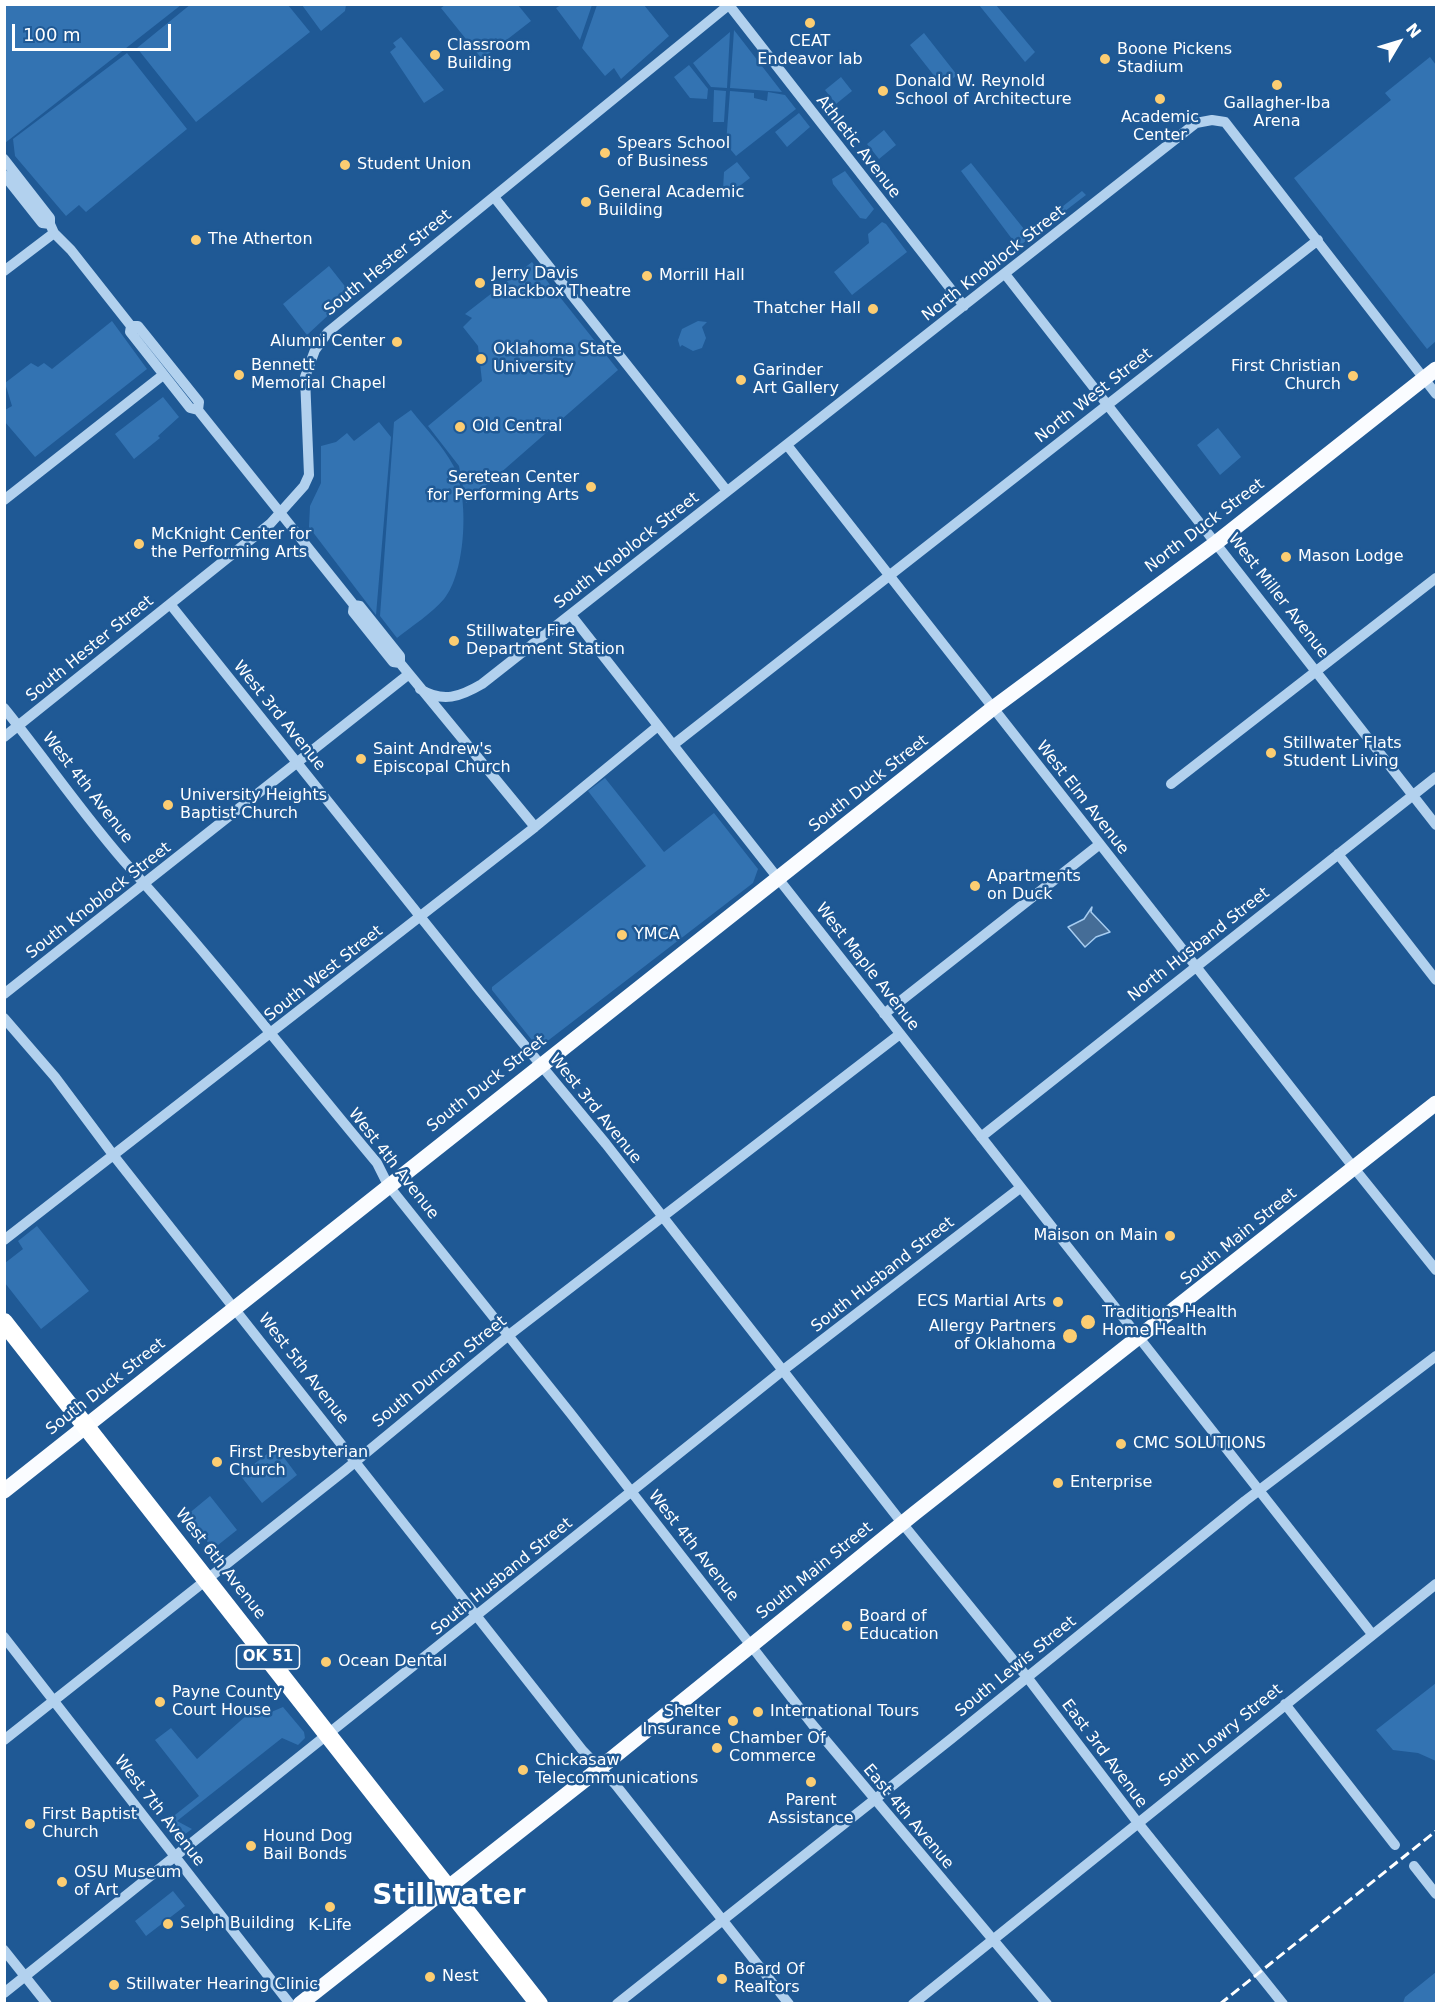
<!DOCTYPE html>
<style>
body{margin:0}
#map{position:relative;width:1441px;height:2008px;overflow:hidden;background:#1f5995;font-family:"DejaVu Sans",sans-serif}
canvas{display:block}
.frame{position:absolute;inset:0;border:6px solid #fff;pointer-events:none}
.north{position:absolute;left:1369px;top:12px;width:60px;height:60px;-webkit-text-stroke:4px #1f5995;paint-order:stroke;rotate:52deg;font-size:16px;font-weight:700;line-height:24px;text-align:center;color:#fff}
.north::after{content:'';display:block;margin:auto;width:21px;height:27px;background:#fff;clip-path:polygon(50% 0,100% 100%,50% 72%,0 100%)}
.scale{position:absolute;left:12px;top:24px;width:159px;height:27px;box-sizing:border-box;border:3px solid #fff;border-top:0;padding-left:8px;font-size:18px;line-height:21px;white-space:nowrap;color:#fff;-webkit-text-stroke:4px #1f5995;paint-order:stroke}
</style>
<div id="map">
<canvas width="1441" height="2008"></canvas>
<div class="frame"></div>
<div class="north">N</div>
<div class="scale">100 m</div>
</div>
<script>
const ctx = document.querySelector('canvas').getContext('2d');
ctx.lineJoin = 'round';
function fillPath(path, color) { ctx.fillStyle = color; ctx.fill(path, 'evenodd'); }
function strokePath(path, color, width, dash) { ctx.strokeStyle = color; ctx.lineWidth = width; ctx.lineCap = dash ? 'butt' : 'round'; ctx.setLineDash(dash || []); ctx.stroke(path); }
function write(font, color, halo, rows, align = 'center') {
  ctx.font = font + ' "DejaVu Sans",sans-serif'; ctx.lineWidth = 5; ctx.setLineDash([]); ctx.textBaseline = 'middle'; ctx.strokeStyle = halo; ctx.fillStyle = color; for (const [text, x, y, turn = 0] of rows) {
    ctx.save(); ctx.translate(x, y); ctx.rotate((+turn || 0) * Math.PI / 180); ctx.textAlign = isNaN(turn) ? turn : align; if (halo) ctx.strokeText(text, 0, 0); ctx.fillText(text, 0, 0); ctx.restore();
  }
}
const green = new Path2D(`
 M191,4L288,5L310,32L196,122L137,48Z
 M5,5H181L5,143Z
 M302,5H346L345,11L321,31Z
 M445,5H518L531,21L482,59L441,8Z
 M561,5H592L580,40L556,8Z
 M597,5H644L669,36L621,79L614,68L605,76L582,48Z
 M979,5H996L1035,52L1025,62Z
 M734,30L782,92L730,88Z
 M730,32L727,88L711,87L693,63Z
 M924,33L957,75L943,87L910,45Z
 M401,37L444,90L424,103L390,52L396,47L393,43Z
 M127,53L187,129L86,212L79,205L66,216L15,156L13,139Z
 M1430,57L1436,65V341L1427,349L1294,178L1391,100L1385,93Z
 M689,65L708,89L707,99L690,98L674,77Z
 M841,77L852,91L836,104L825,90Z
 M714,90L726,91L724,122H713Z
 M730,91L754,93V98L767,101L768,92L785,95L796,109L736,156L726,144Z
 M799,113L810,127L787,147L775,132Z
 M884,130L896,145L879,159L867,144Z
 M737,162L750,178L733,191L723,190L724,172Z
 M971,163L1028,234L1082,191L1086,195L1018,247L961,171Z
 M845,171L874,209L866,219L860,218L833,184L832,179Z
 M882,222L886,224L907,252L852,295L834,272L869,243L868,234Z
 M532,262L618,370L466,503L459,466L428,426L482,381L478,346L463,327L472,318L465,314Z
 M329,266L351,294L307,335L283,304Z
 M112,321L147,369L35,457L5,422V410L12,406L5,383L31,363L38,367L44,363L52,369Z
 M698,321L707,322L702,327L706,338L702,348L693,351L682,345L680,347L678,340L682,329Z
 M163,397L179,417L158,436L160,438L134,459L115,434Z
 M411,410C425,428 443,446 453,465C470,495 466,573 444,599C431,614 412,626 397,638L380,616L394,422Z
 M379,422L391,437L376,615L309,527L310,506L321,483V446L336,442L347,433L354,441Z
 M1218,428L1241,457L1220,475L1197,445Z
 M605,778L664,852L714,813L758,869L753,883L541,1046L535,1044L492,990V987L646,866L588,791Z
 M37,1226L89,1291L41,1329L5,1283V1263L23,1249L18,1241Z
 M276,1447L297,1475L262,1503L240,1475Z
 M210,1496L237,1530L213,1549L187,1515Z
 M1436,1683V1761L1418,1753L1393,1750L1376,1730Z
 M283,1707L304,1732L305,1738L298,1745L282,1738L177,1821L192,1829L181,1837L173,1836L166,1830V1822L199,1796L155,1740L171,1728L197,1759L247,1715L269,1713Z
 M173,1891L185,1906L146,1936L135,1921Z
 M1436,1972V2003H1403L1405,1997Z`);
const water = new Path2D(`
 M1092,907L1091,912L1110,932L1096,937L1085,947L1068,927L1084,919Z`);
const minor = new Path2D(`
 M729,5L964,306
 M4,159L50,218V224L54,233L71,250L131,326L130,332L190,408L198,410L354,605L360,606L400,656V663
 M4,175L42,223L50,224
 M494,197L727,491
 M4,271L54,233
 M1005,274L1436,825
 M131,326H138L199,402L198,410
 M787,445L1354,1168L1436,1270
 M4,500L163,375
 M170,604L479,990L606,1144L902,1523L1027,1677L1138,1823L1283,2004
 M354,605L353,612L393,662L400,663L535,827
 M571,615L1372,1634
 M420,689C443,703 460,697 482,684L1196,123L1212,120L1225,122L1436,394
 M4,708C47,761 86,819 131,869C217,964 295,1065 377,1163L388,1185L571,1414L812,1724L1047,2004
 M4,737L270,524L304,486L309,475L305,377L315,350L328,332L730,4
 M673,745L1318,240
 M1171,784L1436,578
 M1338,854L1436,980
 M4,994L409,674
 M884,1014L1100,844
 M4,1018L55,1077L114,1156L583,1751L615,1784L789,2004
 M981,1137L1436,777
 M4,1240L535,827L658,726
 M4,1637L290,2004
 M1285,1704L1395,1845
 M4,1740L344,1471L509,1335L900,1034
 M1414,1866L1436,1894
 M4,1950L47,2004
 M4,1993L782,1371L1020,1188
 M617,2004L951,1739L1245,1501L1436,1356
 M913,2004L1436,1584`);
const major = new Path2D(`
 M4,1491L993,708L1217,542L1436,369
 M300,2004L600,1768L915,1513L1436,1103`);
const highway = new Path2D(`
 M4,1322L539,2004`);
const rail = new Path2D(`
 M1220,2004L1436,1831`);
const markers = [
 [810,23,6,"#fccd72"],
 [435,55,6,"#fccd72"],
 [1105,59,6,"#fccd72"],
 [1277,85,6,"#fccd72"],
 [883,91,6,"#fccd72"],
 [1160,99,6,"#fccd72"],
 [605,153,6,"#fccd72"],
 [345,165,6,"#fccd72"],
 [586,202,6,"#fccd72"],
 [196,240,6,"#fccd72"],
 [647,276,6,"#fccd72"],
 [480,283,6,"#fccd72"],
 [873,309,6,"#fccd72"],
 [397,342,6,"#fccd72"],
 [481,359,6,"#fccd72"],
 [239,375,6,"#fccd72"],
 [1353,376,6,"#fccd72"],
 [741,380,6,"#fccd72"],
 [460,427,6,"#fccd72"],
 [591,487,6,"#fccd72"],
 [139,544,6,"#fccd72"],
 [1286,557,6,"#fccd72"],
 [454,641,6,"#fccd72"],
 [1271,753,6,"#fccd72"],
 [361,759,6,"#fccd72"],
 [168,805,6,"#fccd72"],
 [975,886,6,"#fccd72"],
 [622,935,6,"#fccd72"],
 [1170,1236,6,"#fccd72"],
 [1058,1302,6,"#fccd72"],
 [1088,1322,8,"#fccd72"],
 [1070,1336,8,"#fccd72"],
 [1121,1444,6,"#fccd72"],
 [217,1462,6,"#fccd72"],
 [1058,1483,6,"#fccd72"],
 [847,1626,6,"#fccd72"],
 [326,1662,6,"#fccd72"],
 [160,1702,6,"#fccd72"],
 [758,1712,6,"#fccd72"],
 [733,1721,6,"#fccd72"],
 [717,1748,6,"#fccd72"],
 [523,1770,6,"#fccd72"],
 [811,1782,6,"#fccd72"],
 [30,1824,6,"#fccd72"],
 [251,1846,6,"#fccd72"],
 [62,1882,6,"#fccd72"],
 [330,1907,6,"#fccd72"],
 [168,1924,6,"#fccd72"],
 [430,1977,6,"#fccd72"],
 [722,1979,6,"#fccd72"],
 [114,1985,6,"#fccd72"]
];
const shields = [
 [268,1657,63]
];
const shieldNames = [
 ["OK 51",268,1657]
];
const poiNames = [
 ["CEAT",810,42,"center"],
 ["Endeavor lab",810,60,"center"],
 ["Classroom",447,46],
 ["Building",447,64],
 ["Boone Pickens",1117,50],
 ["Stadium",1117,68],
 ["Donald W. Reynold",895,82],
 ["School of Architecture",895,100],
 ["Gallagher-Iba",1277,104,"center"],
 ["Arena",1277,122,"center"],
 ["Academic",1160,118,"center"],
 ["Center",1160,136,"center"],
 ["Spears School",617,144],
 ["of Business",617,162],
 ["Student Union",357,165],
 ["General Academic",598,193],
 ["Building",598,211],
 ["The Atherton",208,240],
 ["Jerry Davis",492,274],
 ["Blackbox Theatre",492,292],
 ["Morrill Hall",659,276],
 ["Thatcher Hall",861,309,"right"],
 ["Alumni Center",385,342,"right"],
 ["Oklahoma State",493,350],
 ["University",493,368],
 ["Bennett",251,366],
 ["Memorial Chapel",251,384],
 ["First Christian",1341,367,"right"],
 ["Church",1341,385,"right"],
 ["Garinder",753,371],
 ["Art Gallery",753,389],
 ["Old Central",472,427],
 ["Seretean Center",579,478,"right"],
 ["for Performing Arts",579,496,"right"],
 ["McKnight Center for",151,535],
 ["the Performing Arts",151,553],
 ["Mason Lodge",1298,557],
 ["Stillwater Fire",466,632],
 ["Department Station",466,650],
 ["Stillwater Flats",1283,744],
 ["Student Living",1283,762],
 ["Saint Andrew's",373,750],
 ["Episcopal Church",373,768],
 ["University Heights",180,796],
 ["Baptist Church",180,814],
 ["Apartments",987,877],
 ["on Duck",987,895],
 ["YMCA",634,935],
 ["Maison on Main",1158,1236,"right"],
 ["ECS Martial Arts",1046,1302,"right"],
 ["Traditions Health",1102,1313],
 ["Home Health",1102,1331],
 ["Allergy Partners",1056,1327,"right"],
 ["of Oklahoma",1056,1345,"right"],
 ["CMC SOLUTIONS",1133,1444],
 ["First Presbyterian",229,1453],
 ["Church",229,1471],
 ["Enterprise",1070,1483],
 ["Board of",859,1617],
 ["Education",859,1635],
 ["Ocean Dental",338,1662],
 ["Payne County",172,1693],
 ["Court House",172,1711],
 ["Shelter",721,1712,"right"],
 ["Insurance",721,1730,"right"],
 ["International Tours",770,1712],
 ["Chamber Of",729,1739],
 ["Commerce",729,1757],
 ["Chickasaw",535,1761],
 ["Telecommunications",535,1779],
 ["Parent",811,1801,"center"],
 ["Assistance",811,1819,"center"],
 ["First Baptist",42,1815],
 ["Church",42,1833],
 ["Hound Dog",263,1837],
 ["Bail Bonds",263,1855],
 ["OSU Museum",74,1873],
 ["of Art",74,1891],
 ["Selph Building",180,1924],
 ["K-Life",330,1926,"center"],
 ["Board Of",734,1970],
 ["Realtors",734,1988],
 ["Nest",442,1977],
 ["Stillwater Hearing Clinic",126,1985]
];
const streetNames = [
 ["Athletic Avenue",858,147,52],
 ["South Hester Street",388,263,-39],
 ["North Knoblock Street",994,264,-38],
 ["North West Street",1094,396,-38],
 ["North Duck Street",1205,526,-37],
 ["South Knoblock Street",627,551,-38],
 ["West Miller Avenue",1278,596,52],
 ["South Hester Street",90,649,-39],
 ["West 3rd Avenue",279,716,51],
 ["South Duck Street",869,784,-38],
 ["West 4th Avenue",87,788,52],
 ["West Elm Avenue",1082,798,52],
 ["South Knoblock Street",99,901,-38],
 ["North Husband Street",1199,945,-38],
 ["West Maple Avenue",867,967,52],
 ["South West Street",324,974,-38],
 ["South Duck Street",487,1084,-38],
 ["West 3rd Avenue",595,1109,51],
 ["West 4th Avenue",393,1164,52],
 ["South Main Street",1239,1237,-39],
 ["South Husband Street",883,1275,-38],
 ["West 5th Avenue",303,1369,52],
 ["South Duncan Street",440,1372,-39],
 ["South Duck Street",106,1387,-38],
 ["West 4th Avenue",693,1546,52],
 ["West 6th Avenue",220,1564,52],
 ["South Main Street",815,1571,-39],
 ["South Husband Street",502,1577,-39],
 ["South Lewis Street",1016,1667,-39],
 ["South Lowry Street",1221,1736,-39],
 ["East 3rd Avenue",1104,1754,53],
 ["West 7th Avenue",159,1811,52],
 ["East 4th Avenue",908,1817,50]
];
const townNames = [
 ["Stillwater",449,1897]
];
fillPath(green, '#3373b2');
fillPath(water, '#456d97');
strokePath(water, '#a6ccf0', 1.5);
strokePath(minor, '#b2d1ee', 10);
strokePath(major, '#fafcff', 15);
strokePath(highway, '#fff', 18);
strokePath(rail, '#fff', 3, [10, 4.5]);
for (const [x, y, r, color] of markers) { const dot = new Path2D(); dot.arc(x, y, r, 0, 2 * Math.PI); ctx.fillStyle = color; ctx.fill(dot); strokePath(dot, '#1f5995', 2); }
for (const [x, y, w] of shields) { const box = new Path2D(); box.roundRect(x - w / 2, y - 12, w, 24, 4.5); ctx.fillStyle = '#1f5995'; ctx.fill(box); strokePath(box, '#fff', 1.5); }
write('bold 15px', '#fff', null, shieldNames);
write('16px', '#fff', '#1f5995', poiNames, 'left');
write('16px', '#fff', '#1f5995', streetNames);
write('bold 28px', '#fff', '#1f5995', townNames);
</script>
